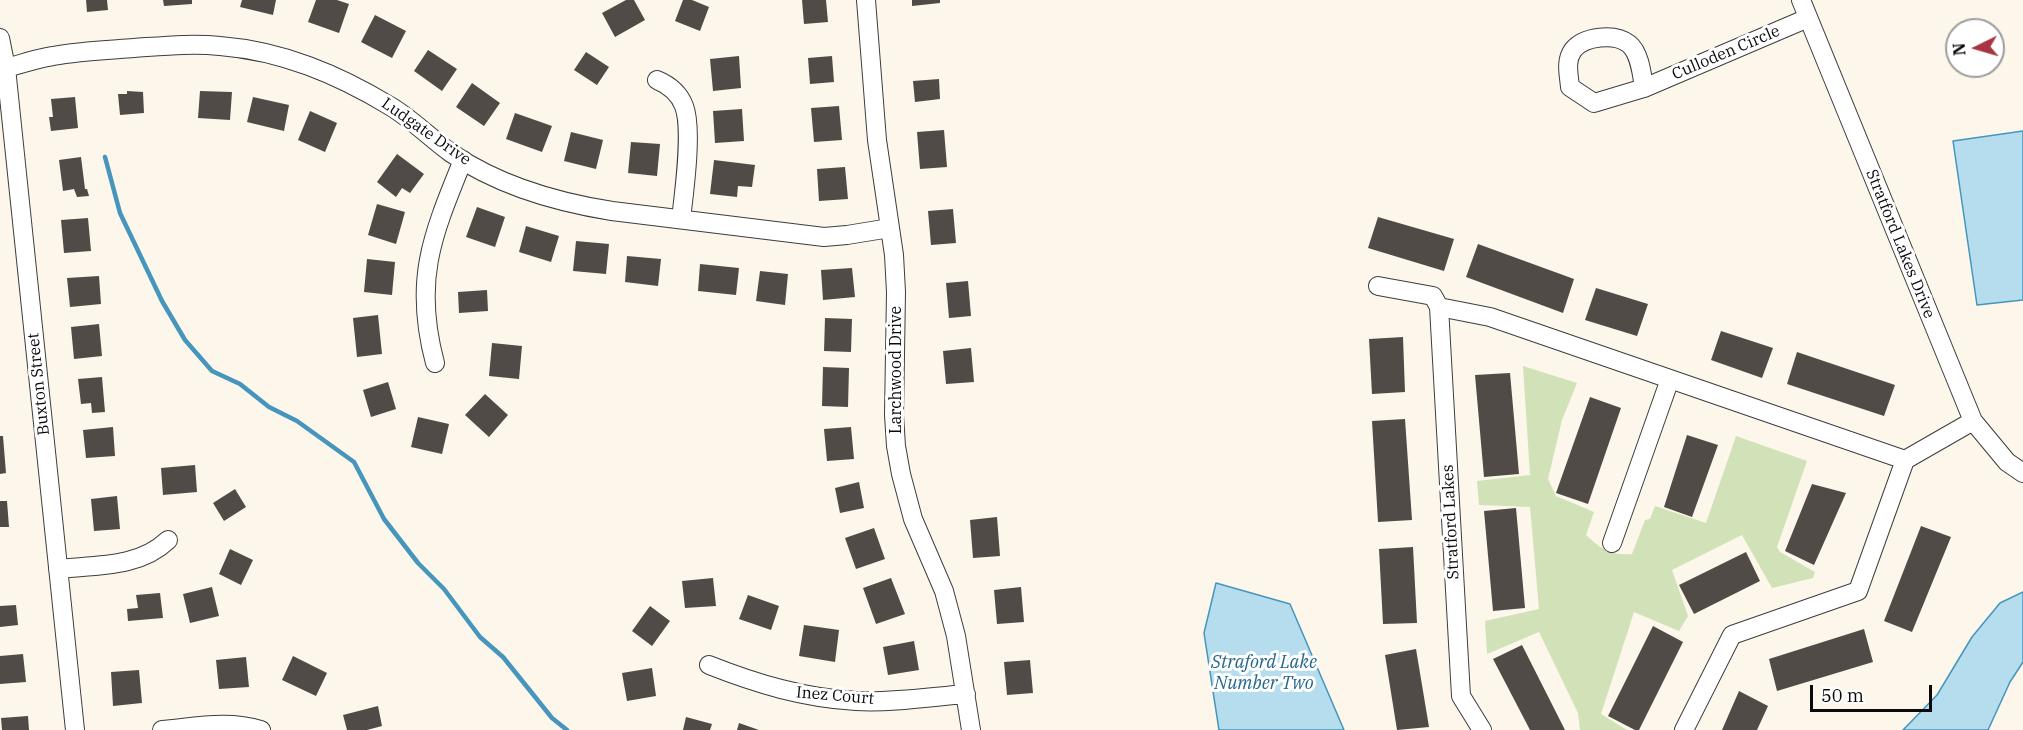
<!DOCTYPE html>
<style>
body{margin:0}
#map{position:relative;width:2023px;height:730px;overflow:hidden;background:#fcf7ea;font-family:"IBM Plex Serif",serif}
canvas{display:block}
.north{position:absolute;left:1945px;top:18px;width:60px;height:60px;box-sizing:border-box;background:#fff;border:2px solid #9d9d9d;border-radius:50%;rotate:265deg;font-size:16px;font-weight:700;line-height:24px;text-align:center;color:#0a0a0a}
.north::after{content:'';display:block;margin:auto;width:21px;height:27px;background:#a83442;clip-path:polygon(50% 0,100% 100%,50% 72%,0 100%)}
.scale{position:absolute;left:1810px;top:685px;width:122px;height:27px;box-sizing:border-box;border:3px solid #0a0a0a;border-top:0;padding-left:8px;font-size:18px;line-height:21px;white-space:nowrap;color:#0a0a0a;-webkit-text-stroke:4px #fff;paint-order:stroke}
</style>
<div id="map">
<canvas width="2023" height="730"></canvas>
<div class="north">N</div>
<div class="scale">50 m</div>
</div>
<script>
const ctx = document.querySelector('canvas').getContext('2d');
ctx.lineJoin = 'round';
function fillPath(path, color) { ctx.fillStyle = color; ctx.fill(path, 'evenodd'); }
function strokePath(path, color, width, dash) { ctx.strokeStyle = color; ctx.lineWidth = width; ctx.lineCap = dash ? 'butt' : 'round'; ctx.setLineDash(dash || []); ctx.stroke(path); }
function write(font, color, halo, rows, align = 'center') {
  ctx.font = font + ' "IBM Plex Serif",serif'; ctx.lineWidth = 6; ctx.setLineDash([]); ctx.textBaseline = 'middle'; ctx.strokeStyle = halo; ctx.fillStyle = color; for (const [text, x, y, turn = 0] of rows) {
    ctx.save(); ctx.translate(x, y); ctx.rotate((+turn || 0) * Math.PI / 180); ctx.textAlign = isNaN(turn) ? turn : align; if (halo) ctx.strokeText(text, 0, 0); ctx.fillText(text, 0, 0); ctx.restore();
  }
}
const green = new Path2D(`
 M1523,366L1577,383L1562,420L1548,479L1556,496L1594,512L1586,535C1601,549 1611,556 1632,554L1645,520L1650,519L1655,506L1706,523L1736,436L1807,461L1777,547L1780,552L1815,572L1813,578L1772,588L1742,535L1672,570L1688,616L1679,631L1634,612L1601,714L1627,730H1580L1578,713L1539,632L1487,654L1485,621L1539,609L1530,507L1479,505L1477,481L1530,475Z`);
const water = new Path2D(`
 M2023,131V300L1977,305L1953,141Z
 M1216,583L1290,604L1344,730H1219L1204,633Z
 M2023,592V662L2010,682L1988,730H1903L1937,695L1972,637L2000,603Z`);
const stream = new Path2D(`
 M105,157L120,213L162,301L185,340L212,371L240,384L269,407L297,421L354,462L384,519L418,563L444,589L480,637L503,657L552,718L567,730`);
const building = new Path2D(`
 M86,0H107L108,10L87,12Z
 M163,0H192V4L164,6Z
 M242,0H276L273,15L240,7Z
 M316,0H337L349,4L339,33L308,22Z
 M626,0H634L645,20L615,37L602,13Z
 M683,0H692L709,7L700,31L675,21Z
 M802,0H826L828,22L804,24Z
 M912,0H940V3L912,6Z
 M375,15L406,31L392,58L361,42Z
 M428,50L457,69L442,91L414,71Z
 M586,52L609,67L597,85L574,70Z
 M739,56L741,88L713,91L710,59Z
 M832,56L834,82L810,84L808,58Z
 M939,79L940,99L915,102L913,81Z
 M472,83L500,103L484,126L456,107Z
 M127,91L143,92L144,113L120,115L118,94H127Z
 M200,91L232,92L230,120L198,118Z
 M75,97L78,128L51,131L49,117H53L51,99Z
 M253,97L289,105L284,131L247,122Z
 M839,106L842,140L814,142L811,108Z
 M742,109L744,141L715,143L713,111Z
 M310,111L337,123L325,152L298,140Z
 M515,113L552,126L542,152L506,139Z
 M944,130L947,167L920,169L917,132Z
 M571,132L603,140L596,169L564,161Z
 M631,142L660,144L657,176L628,173Z
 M397,154L424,174L410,193L402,188L396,197L377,182Z
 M81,157L85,189H87L89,196L77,197L74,189L63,191L59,160Z
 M714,160L755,165L752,187L738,186L737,197L710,194Z
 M845,167L848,199L819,201L817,169Z
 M377,204L405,212L396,244L368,235Z
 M477,207L505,217L495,247L466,237Z
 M953,209L956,243L931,245L928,211Z
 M1378,217L1454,239L1444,271L1368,248Z
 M88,218L91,251L64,253L61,220Z
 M526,226L559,236L551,262L519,252Z
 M576,241L609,244L606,274L573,271Z
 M1478,244L1574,279L1563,313L1466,277Z
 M627,256L661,259L658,286L625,282Z
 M367,259L395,262L392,295L364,292Z
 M700,264L739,268L736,295L698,291Z
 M852,268L855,297L823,300L821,270Z
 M760,271L788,274L785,305L756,301Z
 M99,276L101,304L70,307L67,278Z
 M968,281L971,316L949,318L946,283Z
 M1596,288L1648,304L1637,336L1585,320Z
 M487,290L488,311L459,313L458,292Z
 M378,315L382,354L357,357L353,318Z
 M825,318L852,319L851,352L824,351Z
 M99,324L102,356L74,359L71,327Z
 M1721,331L1773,348L1762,378L1711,360Z
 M1403,337L1405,392L1372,394L1369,339Z
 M492,343L522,346L519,379L489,376Z
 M971,348L974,382L946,384L943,351Z
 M1797,352L1895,385L1884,416L1787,384Z
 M823,367L849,368L848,407L822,406Z
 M1510,373L1519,474L1484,477L1475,375Z
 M102,377L105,412L92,413L91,403L81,404L78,379Z
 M388,382L396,409L371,417L363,390Z
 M485,394L508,415L489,437L465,415Z
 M1590,397L1621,408L1588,504L1556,493Z
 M418,417L449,424L442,454L411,447Z
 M1405,419L1412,520L1378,522L1372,421Z
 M113,427L115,456L86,458L83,430Z
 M851,427L854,459L827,461L824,429Z
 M1687,435L1718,445L1692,517L1664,507Z
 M0,436H3L6,473L0,474Z
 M195,465L197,492L163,495L161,468Z
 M859,482L864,508L840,513L835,488Z
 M1812,484L1846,493L1814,565L1785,551Z
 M235,489L246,507L224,521L213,503Z
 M117,496L120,529L94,531L91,499Z
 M0,501H7L9,527H0Z
 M1516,508L1525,608L1493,611L1484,511Z
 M997,517L1000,556L973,558L970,520Z
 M1921,526L1951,537L1912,632L1884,621Z
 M874,528L885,559L856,569L845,538Z
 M1413,547L1417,623L1383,624L1379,549Z
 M230,549L253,560L241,585L219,574Z
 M1746,552L1760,581L1694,614L1679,585Z
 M713,578L716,606L685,608L682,581Z
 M891,578L905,614L876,624L863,588Z
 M212,587L219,616L190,623L183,594Z
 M1021,587L1024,622L997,624L994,590Z
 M160,593L163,618L128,621L127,609L138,608L136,595Z
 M748,595L779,606L771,630L739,619Z
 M16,605L18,625L0,627V606Z
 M650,606L670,621L652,646L632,631Z
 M804,625L839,630L835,662L799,656Z
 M1653,626L1683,642L1639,730H1635L1608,716Z
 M1864,629L1873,662L1777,691L1769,659Z
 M914,641L919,670L888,675L883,647Z
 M1522,645L1565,730H1530L1493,659Z
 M1416,649L1429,727L1397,730L1385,655Z
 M23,654L26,682L0,684V656Z
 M293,656L327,673L316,696L282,680Z
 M246,657L249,687L219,689L216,660Z
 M1030,660L1033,693L1007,695L1004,662Z
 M652,668L656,696L627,701L622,673Z
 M139,670L142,703L113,706L111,672Z
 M1739,691L1768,706L1757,730H1722Z
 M378,706L382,726L367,730H347L343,715Z
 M28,716L29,730H2L1,718Z
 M686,717L712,724L710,730H683Z
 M739,723L759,730H737Z`);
const minor = new Path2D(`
 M866,0L877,140L894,255L896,292L894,415L896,446L901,474L913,519L944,591L956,636L971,730
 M1801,0L1973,421L2007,462L2023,473
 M0,38L6,68L75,730
 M0,70C18,65 34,59 53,56C79,51 107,50 134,48C163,46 192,43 220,46C282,51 337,74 390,106C412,119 430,138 451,153C499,186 555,202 612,211L824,237L847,235L890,228
 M657,80C669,85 679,93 684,106C693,129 684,193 681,219
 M1644,88C1642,75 1640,53 1629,44C1615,33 1584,36 1573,50C1565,61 1569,75 1570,87L1594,103L1644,88L1808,18
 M1378,286L1433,296L1439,307
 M435,363C413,280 432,236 463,160
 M1612,543L1670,379
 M58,569C96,565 139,568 168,540
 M709,665C757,684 804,698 856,701C892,703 930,697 966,694
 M162,730C196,727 228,720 261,730
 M1482,730L1461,696L1439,307L1490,317L1905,460
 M1684,730L1732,635L1858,591L1905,460L1973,421`);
const streetNames = [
 ["Culloden Circle",1726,53,-23],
 ["Ludgate Drive",426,132,35],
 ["Stratford Lakes Drive",1900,244,68],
 ["Larchwood Drive",896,370,-90],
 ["Buxton Street",39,384,-96],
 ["Stratford Lakes",1451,522,-93],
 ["Inez Court",835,696,5]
];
const waterNames = [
 ["Straford Lake",1264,663],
 ["Number Two",1264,684]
];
fillPath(green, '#d1e2b8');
fillPath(water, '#b5ddee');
strokePath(water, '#4595bc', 1.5);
strokePath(stream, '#4595bc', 4.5);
fillPath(building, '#514b48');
strokePath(minor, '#3d3d3d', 20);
strokePath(minor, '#fff', 18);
write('16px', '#0a0a0a', '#fff', streetNames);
write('italic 18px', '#24668b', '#fff', waterNames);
</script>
